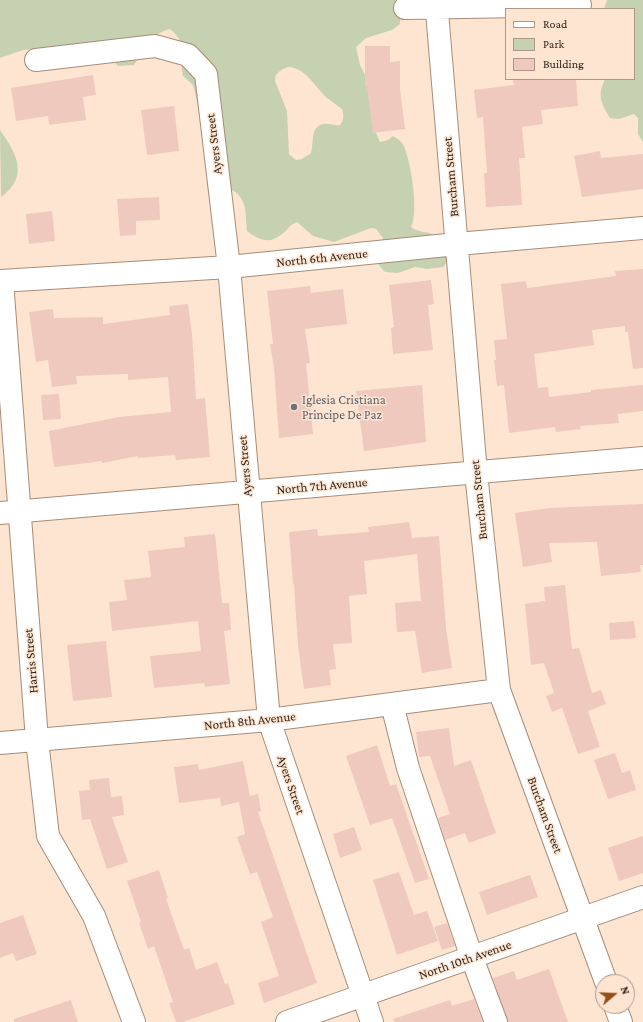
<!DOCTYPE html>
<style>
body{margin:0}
#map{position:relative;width:643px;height:1022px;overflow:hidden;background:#fee5d2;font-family:"Crimson Pro",serif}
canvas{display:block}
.legend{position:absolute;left:505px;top:8px;width:130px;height:72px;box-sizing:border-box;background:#fee5d2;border:1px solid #ac9889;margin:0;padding:5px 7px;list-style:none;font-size:12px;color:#30251c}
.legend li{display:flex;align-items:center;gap:8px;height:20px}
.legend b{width:20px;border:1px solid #ac9889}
.north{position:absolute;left:595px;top:974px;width:40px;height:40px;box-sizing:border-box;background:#fee5d2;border:1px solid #ac9889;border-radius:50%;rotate:71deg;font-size:11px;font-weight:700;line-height:16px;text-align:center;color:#30251c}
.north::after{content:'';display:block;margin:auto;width:14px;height:18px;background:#914f1c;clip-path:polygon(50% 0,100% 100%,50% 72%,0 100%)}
</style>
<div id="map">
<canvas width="643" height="1022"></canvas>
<ul class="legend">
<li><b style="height:5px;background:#fff"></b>Road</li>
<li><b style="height:11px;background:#c5d1b1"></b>Park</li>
<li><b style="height:11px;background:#efc9be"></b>Building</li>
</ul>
<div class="north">N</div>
</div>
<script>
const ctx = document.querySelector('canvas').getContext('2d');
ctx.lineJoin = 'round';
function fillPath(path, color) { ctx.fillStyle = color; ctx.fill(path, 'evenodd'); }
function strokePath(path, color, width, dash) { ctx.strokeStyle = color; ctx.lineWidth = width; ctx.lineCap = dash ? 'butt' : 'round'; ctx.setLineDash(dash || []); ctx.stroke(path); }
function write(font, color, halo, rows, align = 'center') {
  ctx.font = font + ' "Crimson Pro",serif'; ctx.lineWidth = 3; ctx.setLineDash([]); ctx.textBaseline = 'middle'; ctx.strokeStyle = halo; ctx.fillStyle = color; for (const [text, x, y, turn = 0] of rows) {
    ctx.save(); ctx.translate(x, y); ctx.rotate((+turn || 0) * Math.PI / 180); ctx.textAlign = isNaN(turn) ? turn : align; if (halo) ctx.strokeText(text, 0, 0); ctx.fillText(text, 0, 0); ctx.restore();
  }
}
const green = new Path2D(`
 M0,0H399L401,4L400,24L392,30L366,38L356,47L360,65L367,79L373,126L380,142L388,140L393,136C399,139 403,143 405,149C411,165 419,212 411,227C419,234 431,230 438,238C443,243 446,253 449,259L443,267L427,269L415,267L398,273L385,272L378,264L383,238L376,229L371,228L334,242L313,236L297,222C289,225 289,229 282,234C269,245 259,240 247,231C245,211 248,197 228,188L201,118L193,85L183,76C178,54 191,47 170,29C152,33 144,50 134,65L118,66L108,55L82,44L23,50L0,58ZM288,67C305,67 315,87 327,98C332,102 337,105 342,109C344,116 344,119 340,125C334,126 329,123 323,124C310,127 314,143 311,153L302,159L296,160L289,154L287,111L275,81C275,73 280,70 288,67Z
 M607,0H643V142L638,134V118L634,114L619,119L610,118C601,103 597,96 605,79H634V9H604Z
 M0,130C16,153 30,176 1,197Z`);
const building = new Path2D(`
 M365,46H390V62L400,61V89L405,129L373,133L367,87H365Z
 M93,75L96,95L83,97L86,120L49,125L48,116L16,121L11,88Z
 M513,79H576L578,106L541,110L543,124L522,127L525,158H519L522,205L486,207L484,173H487L483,117L477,118L474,90L514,85Z
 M174,106L179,151L147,155L141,110Z
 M600,151L601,158L643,154V189L582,197L574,156Z
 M159,197L160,220L136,221V235L120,236L117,199Z
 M52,211L55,241L29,244L26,214Z
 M643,269V368L633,369L628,332H625V326L592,330L594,345L534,354L538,388L548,387L549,397L591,392V390L643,385V411L618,414L619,423L580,426L581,429L556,432L555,427L509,433L504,385L497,386L494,360H496L494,340L507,339L501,284L526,281L527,288L616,276L615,271Z
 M431,280L434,304L428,305L433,350L393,354L391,328L394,327L389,285Z
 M310,286L311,293L343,289L347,324L305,329L310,363H306L313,434L279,438L274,368L270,344H273L267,291Z
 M188,304L192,334L196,399L205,398L210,457L176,460L175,455L138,458V456L102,463V461L54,467L49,431L119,417L171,412L168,377L128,380V374L76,376L77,384L52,387L48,360L36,362L29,312L53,309L54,318L103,317V324L170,315L169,306Z
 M422,385L426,442L364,451L356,391Z
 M59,394L61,419L43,420L41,395Z
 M643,504V565H640L641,572L601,576L597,542L549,543L552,562L523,567L515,513L549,508Z
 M409,522L412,538L439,536L446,628L452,668L422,673L415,631L397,632L395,603L421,601L417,554L364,561L367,594L349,596L352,643L333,644L336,669L329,670L331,685L304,689L298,646L294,584H293L289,532L317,529L318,536L369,532L368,527Z
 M215,534L222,603H229L231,630L224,631L230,684L205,687L204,683L154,688L150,656L201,651L198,621L112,631L109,602L127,600L124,580L151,577L148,551L185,547L184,537Z
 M565,585L572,649L579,648L592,693L601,690L606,704L588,711L600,747L578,754L562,708L552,712L546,696L554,693L544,663L531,665L525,604L545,601L544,587Z
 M634,621L636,638L610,640L609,623Z
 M106,641L112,697L73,701L67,645Z
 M449,728L454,766L471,760L496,833L469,843L465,833L445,840L438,818L450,814L430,756L419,757L416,732Z
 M377,745L390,786L396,784L429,879L415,883L392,818L370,825L346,756Z
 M615,753L622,773L630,770L636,790L608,799L594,760Z
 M243,761L250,796L258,794L261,811L258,812L317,983L264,1003L258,983L279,976L261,922L273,917L257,872L250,874L237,837L245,834L239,802L221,806L220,798L179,803L174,767L198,764L199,770Z
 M109,778L111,797L122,796L124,815L112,817L128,862L107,869L90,819L82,820L79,791L90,790L89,780Z
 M354,827L362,850L340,858L333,834Z
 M643,836V873L619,881L608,848Z
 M159,870L168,898L166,899L184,950L189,948L196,970L217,962L225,984L228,983L235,1004L183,1022H176L169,1003L173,1002L154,946L148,949L139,923L141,922L127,881Z
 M399,872L414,915L427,911L438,941L397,955L373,880Z
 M530,875L538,897L487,915L479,892Z
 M23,915L37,954L16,961L13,953L0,958V923Z
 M447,923L455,946L442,950L434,927Z
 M549,969L568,1022H508L493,978L514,971L517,980Z
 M474,999L483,1022H394L393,1019L450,1000L452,1006Z
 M71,1000L78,1022H14V1019Z`);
const minor = new Path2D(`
 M436,0L476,473L499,690L606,982
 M405,8L580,5
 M36,60L155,46L188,55L206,74L229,267L269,720L372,1022
 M0,281L229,267L457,244L643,228
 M2,281L37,740L48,836L94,916L134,1022
 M0,513L643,458
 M392,704L408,768L472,958L496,1022
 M0,743L269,720L499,690
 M615,1006L621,1022
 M287,1022L643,897`);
const markers = [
 [294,407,4,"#6b7280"]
];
const streetNames = [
 ["Ayers Street",214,144,-97],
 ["Burcham Street",451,177,-95],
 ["North 6th Avenue",322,258,-6],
 ["Ayers Street",245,466,-95],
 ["North 7th Avenue",322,486,-5],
 ["Burcham Street",479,500,-96],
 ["Harris Street",31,661,-95],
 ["North 8th Avenue",250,721,-6],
 ["Ayers Street",291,785,71],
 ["Burcham Street",545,815,70],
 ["North 10th Avenue",465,960,-19]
];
const worshipNames = [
 ["Iglesia Cristiana",302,400],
 ["Principe De Paz",302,415]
];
fillPath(green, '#c5d1b1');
fillPath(building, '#efc9be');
strokePath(minor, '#a88c76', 24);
strokePath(minor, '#fff', 22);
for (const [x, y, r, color] of markers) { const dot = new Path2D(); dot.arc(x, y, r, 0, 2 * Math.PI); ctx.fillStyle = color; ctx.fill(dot); strokePath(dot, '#fee5d2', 1.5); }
write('13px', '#30251c', '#fee5d2', streetNames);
write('13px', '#5b616d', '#fee5d2', worshipNames, 'left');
</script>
